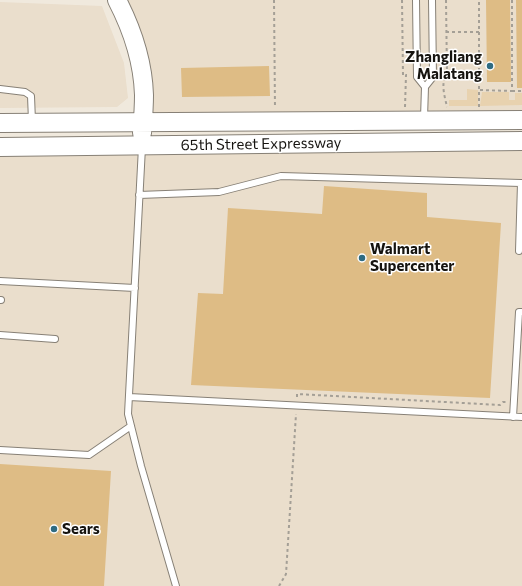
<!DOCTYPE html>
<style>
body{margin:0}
canvas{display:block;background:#f0e9dd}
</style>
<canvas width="522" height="586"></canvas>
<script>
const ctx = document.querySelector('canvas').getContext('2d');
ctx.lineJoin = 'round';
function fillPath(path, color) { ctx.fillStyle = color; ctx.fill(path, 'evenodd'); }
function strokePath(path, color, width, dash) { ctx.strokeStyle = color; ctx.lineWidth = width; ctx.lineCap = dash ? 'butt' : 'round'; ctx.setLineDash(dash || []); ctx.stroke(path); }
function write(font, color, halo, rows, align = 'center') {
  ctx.font = font + ' Commissioner,sans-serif'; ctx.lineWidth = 3; ctx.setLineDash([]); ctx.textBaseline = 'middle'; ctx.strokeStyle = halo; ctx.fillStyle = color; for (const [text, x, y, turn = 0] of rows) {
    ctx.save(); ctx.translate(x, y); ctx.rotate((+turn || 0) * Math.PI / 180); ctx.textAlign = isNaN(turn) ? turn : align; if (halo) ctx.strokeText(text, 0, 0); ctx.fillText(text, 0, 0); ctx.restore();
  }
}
const built = new Path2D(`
 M121,0H522V123L152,124Z
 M0,2L102,6L124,63L128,98L117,107L0,108Z
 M522,138V586H0V147Z`);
const green = new Path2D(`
 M467,89L478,90V106H449V100H467Z
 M482,92H509V100H515V93H522V105L480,106Z`);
const building = new Path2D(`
 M486,0H510L511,82H487Z
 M516,0H522V88H517Z
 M269,66L270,96L182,97L181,68Z
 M324,186L427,193V217L501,223L490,398L191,385L198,293L223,294L228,208L322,214Z
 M0,464L111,471L104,586H0Z`);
const path = new Path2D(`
 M274,0L275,108
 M402,0L403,75H406
 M446,0L447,75C440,83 445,97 447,107
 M446,32H479
 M480,90L512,91V0
 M512,91H522
 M405,107L406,75H409
 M479,107V0
 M297,397V394L500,405L503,402H507
 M279,586L286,574L296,414`);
const lane = new Path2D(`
 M416,0L417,77L425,87
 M0,89L25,92L31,96L32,121
 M424,118L425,87L433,77L432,0
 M142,147L128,414L141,466L176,586
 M139,195L219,192L281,176L521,183L519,251
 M0,281L135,288
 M0,300H1
 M0,335L55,339
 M129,397L522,417
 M513,417L519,312H522
 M0,450L89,455L131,426`);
const secondary = new Path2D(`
 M117,0C132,29 143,62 144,95C144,108 143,120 142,133
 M0,123L522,120
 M0,147L522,141`);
const markers = [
 [490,66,4,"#2f6b82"],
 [362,258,4,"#2f6b82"],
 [54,529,4,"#2f6b82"]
];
const poiNames = [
 ["Zhangliang",482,57,"right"],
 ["Malatang",482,74,"right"],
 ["Walmart",370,249],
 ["Supercenter",370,266],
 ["Sears",62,529]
];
const streetNames = [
 ["65th Street Expressway",261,144,-1]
];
fillPath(built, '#eadecc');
fillPath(green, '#e8d2af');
fillPath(building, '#debc85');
strokePath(lane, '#878076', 8);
strokePath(secondary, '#878076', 20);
strokePath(path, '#a49f96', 2, [3, 3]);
strokePath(lane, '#fff', 6);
strokePath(secondary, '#fff', 18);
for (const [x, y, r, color] of markers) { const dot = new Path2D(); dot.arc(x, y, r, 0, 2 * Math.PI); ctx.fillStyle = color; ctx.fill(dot); strokePath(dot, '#fff', 1.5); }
write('bold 15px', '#161410', '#fff', poiNames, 'left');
write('15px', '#161410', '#fff', streetNames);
</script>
